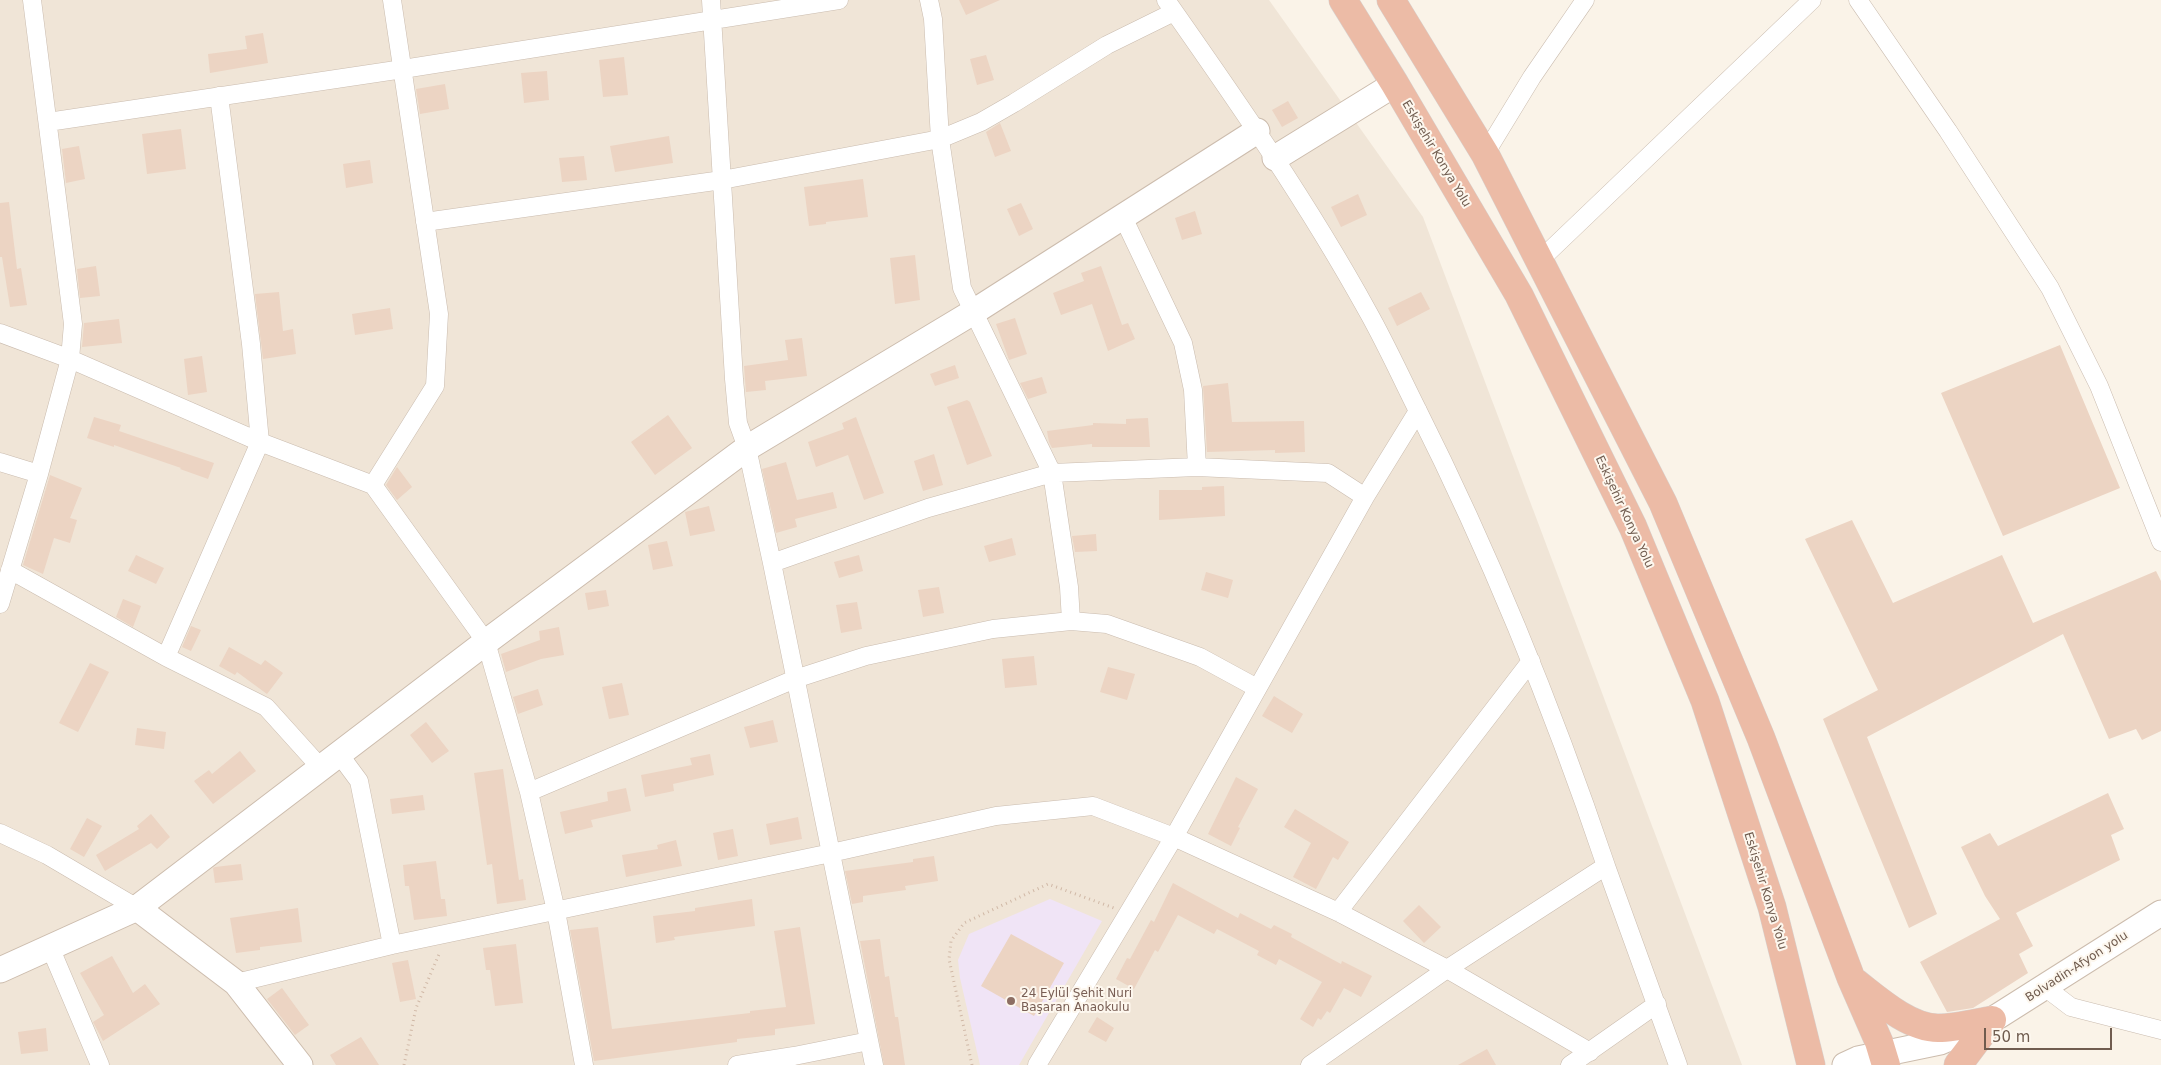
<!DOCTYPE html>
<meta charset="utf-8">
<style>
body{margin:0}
#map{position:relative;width:2161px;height:1065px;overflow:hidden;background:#faf3e8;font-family:"DejaVu Sans",sans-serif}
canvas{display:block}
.scale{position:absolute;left:1984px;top:1028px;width:128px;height:22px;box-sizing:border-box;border:2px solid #705c4f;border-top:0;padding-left:6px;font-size:15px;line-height:18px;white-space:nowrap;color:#705c4f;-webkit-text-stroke:4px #fdf7ee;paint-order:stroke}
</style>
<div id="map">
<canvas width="2161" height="1065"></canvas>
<div class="scale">50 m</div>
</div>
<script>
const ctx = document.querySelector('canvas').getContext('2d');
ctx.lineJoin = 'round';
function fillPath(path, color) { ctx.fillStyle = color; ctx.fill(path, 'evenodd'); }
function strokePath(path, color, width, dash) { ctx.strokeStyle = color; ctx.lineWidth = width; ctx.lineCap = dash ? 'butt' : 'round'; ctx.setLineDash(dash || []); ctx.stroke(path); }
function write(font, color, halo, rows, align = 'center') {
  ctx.font = font + ' "DejaVu Sans",sans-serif'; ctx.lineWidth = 4; ctx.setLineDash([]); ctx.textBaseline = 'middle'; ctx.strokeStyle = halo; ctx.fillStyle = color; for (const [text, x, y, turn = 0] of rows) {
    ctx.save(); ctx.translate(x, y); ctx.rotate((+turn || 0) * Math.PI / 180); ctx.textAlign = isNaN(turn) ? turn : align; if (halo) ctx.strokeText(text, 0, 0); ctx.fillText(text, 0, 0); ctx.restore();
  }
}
const residential = new Path2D(`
 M0,0H1269L1423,217L1742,1065H0Z`);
const education = new Path2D(`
 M1050,899L1102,921L1019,1065H980L960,978L958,960L969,934Z`);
const building = new Path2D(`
 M959,0H1000L966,15Z
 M263,33L268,63L210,73L208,54L247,49L245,36Z
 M986,55L994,80L977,85L970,59Z
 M624,57L628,95L603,97L599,60Z
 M547,71L549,100L524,103L521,73Z
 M445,84L449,109L420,114L416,89Z
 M1288,101L1298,118L1282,127L1272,110Z
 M1000,123L1011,151L995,157L986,132Z
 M181,129L186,169L147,174L142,134Z
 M669,136L673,163L615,172L610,146Z
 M79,146L85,179L66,183L62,149Z
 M584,156L587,180L562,182L559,158Z
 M370,160L373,183L346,188L343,164Z
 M863,179L868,217L826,222V224L809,226L804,187Z
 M1358,194L1367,215L1341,227L1331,207Z
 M9,202L17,269L21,268L27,305L10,307L2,257H0V203Z
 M1021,203L1033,229L1019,236L1007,209Z
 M1195,211L1202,234L1182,240L1175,218Z
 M915,255L920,300L895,304L890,258Z
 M96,266L100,296L80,298L77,269Z
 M1101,266L1122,325L1128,323L1135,339L1108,351L1092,304L1061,315L1053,293L1084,281L1081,273Z
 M279,292L283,331L293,329L296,354L263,359L255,294Z
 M1421,292L1430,309L1397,326L1388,308Z
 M390,308L393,329L355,335L352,314Z
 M1015,318L1027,354L1009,360L996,324Z
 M119,319L122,343L82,347L84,323Z
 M802,338L807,376L765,381L766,390L746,392L744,366L788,360L785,340Z
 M2060,345L2120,488L2003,536L1941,393Z
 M202,356L207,392L188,395L184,359Z
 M955,365L959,378L935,386L930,374Z
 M1042,377L1047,393L1028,399L1020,383Z
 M1228,383L1232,422L1304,421L1305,452L1275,453V450L1207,452L1203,386Z
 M967,400L970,402L992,456L967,465L947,407Z
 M668,415L692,448L655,475L631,442Z
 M94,417L121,425L119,431L214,463L208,479L180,469L181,468L114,445V447L87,438Z
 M856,417L884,493L864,500L848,455L816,467L808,442L844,429L842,423Z
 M1148,418L1150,447H1092V444L1052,448L1049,442L1047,431L1093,425V423L1126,424V419Z
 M934,454L943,485L923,491L914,461Z
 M786,462L797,500L833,492L837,508L795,519L797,527L776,533L762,469Z
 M397,467L412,487L397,500L386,485Z
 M50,475L82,488L70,518L77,520L70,543L54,538L43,574L23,565Z
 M1224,486L1225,516L1159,520V490H1202V487Z
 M709,506L715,531L690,536L685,512Z
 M1852,520L1893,603L2002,555L2033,623L2156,571L2161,581V731L2142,740L2136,729L2109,739L2063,634L1867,737L1937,914L1909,928L1823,719L1878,690L1805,539Z
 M1096,534L1097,551L1075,552L1072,536Z
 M1012,538L1016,555L989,562L984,546Z
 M667,541L673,566L653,570L648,545Z
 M136,555L164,568L156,584L128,571Z
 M859,555L863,571L839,578L834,562Z
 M1206,572L1233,580L1228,598L1201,590Z
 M939,587L944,613L923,617L918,590Z
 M606,590L609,606L588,610L585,593Z
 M123,599L141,606L133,627L116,617Z
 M857,602L862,629L841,633L836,605Z
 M191,626L201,630L191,651L182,647Z
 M559,627L564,655L541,659L506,672L501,654L540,640L539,631Z
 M229,647L261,665L265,660L283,673L267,694L237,672L235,675L219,666Z
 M1034,656L1037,685L1005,688L1002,659Z
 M90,663L109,672L78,732L59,723Z
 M1108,667L1135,674L1127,700L1100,692Z
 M622,683L629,715L609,719L602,687Z
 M538,689L543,705L518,714L513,697Z
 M1274,696L1303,714L1292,733L1262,716Z
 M773,720L778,742L750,748L744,727Z
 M426,722L449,751L432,763L410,735Z
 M137,728L166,732L164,749L135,745Z
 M240,751L256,771L213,804L194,781L209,770L212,774Z
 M710,754L714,775L673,784L674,791L645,797L641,775L692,765L690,758Z
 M503,769L519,880L523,879L526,900L497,904L492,864L487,865L474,773Z
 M1236,777L1258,789L1238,827L1240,828L1231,846L1208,834Z
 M626,788L631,811L591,820L593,827L565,834L560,812L608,801L607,792Z
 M2108,793L2124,829L2111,835L2120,860L2016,913L2033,946L2019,954L2028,973L1973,1008L1947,1012L1920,962L2000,919L1985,896L1961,847L1990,833L1998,846Z
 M423,795L425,810L392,814L390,799Z
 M1295,809L1349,842L1338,860L1333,857L1316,889L1293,877L1311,843L1284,827Z
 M151,814L170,837L157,849L151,843L105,871L96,855L139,829L137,826Z
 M798,817L802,839L770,845L766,824Z
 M87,818L102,826L84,857L70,849Z
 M733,829L738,856L718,860L713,833Z
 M676,840L682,866L626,877L622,855L658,849L657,845Z
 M934,856L938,881L905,886L906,890L863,896V902L852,904L845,871L913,862V859Z
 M436,861L441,899H445L447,916L414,920L409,886H405L403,865Z
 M241,864L243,880L215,883L213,868L215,867Z
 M1173,883L1238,918L1240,913L1271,929L1274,925L1292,934L1291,937L1341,964L1342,961L1372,976L1361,997L1344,988L1330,1013L1327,1011L1321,1020L1318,1018L1313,1027L1300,1019L1322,982L1279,959L1276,965L1257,955L1259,951L1217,929L1214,934L1178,915L1158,952L1155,950L1134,989L1116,979L1127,958L1130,959L1151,920L1154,922Z
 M752,899L755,926L674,937L675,940L656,943L653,916L695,911V908Z
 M1419,905L1441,927L1424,943L1403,921Z
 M298,908L302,942L260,947V950L236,953L230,918Z
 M598,927L612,1029L750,1013V1011L786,1007L774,931L800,927L815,1024L775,1029V1035L737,1039V1042L594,1061L570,930Z
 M1011,934L1064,963L1034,1016L981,986Z
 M880,939L885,977L889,976L895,1017H898L905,1065H884L860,941Z
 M516,944L523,1003L495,1006L490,970H486L483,948Z
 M112,956L133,993L145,984L160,1004L103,1041L93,1022L104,1015L80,973Z
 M408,960L416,999L400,1002L392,963Z
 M282,988L309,1025L295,1035L267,999Z
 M1097,1017L1114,1028L1106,1042L1088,1032Z
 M46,1028L48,1051L21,1054L18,1032Z
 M361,1037L379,1065H336L330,1055Z
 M1487,1049L1496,1065H1458Z`);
const path = new Path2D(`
 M404,1065L416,1008L440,952
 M972,1065L949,959L951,941L964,923L1048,884L1114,908`);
const street = new Path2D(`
 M711,0L734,379L738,423L747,448L772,563L874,1065
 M929,0L933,19L940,139L962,288L1052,473L1069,587L1071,621
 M1166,0C1237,101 1308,203 1368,312C1386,344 1401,377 1417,409C1491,556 1553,709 1606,866L1447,969L1310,1065
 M1858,0L1948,131L2050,288L2099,386L2161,542
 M48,122L403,69L839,0
 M1485,154L1532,77L1585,0
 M1122,215L1183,343L1193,390L1197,467
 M425,222L722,180L940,139L981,122L1014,103L1107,45L1174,12
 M1539,261L1812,0
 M0,333L70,359L260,442L373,485L486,642L529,792L556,911L584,1065
 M0,462L39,474
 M373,485L435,386L439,314L392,0
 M772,563L928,508L1052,473L1197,467L1328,473L1365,497
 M10,570L166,657L266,707L321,768
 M0,604L39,474L70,359L73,324L32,0
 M166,657L260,442L251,344L219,96
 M339,754L359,781L392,945
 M529,792L795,679L866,656L993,629L1071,621L1107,624L1200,657L1257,688
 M0,833L47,855L137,908
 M1606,866L1678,1065
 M1338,912L1531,661
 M50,947L100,1065
 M236,983L392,945L831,853L996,816L1093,806L1174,837L1338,912L1447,969L1590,1052
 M2046,988L2071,1007L2161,1030
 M737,1065L794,1056L869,1041
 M1037,1065L1174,837L1365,497L1418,411
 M1570,1065L1657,1004`);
const secondary = new Path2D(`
 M1275,158L1395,84
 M137,908L236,983L300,1065
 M0,970L137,908L486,642L747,448L975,311L1257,131
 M1845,1065L1858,1059L1940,1042L1992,1020L2161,913`);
const highway = new Path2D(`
 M1343,0L1395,84L1519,295L1633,527L1705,701L1772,907L1811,1065
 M1391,0L1485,154L1663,503L1761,738L1851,978L1879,1042L1886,1065
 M1855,982C1877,999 1909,1028 1938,1028C1956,1028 1975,1023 1992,1020
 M1958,1065L1992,1020`);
const markers = [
 [1011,1001,5,"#8d6e63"]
];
const streetNames = [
 ["Eskişehir Konya Yolu",1436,154,59],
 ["Eskişehir Konya Yolu",1624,512,65],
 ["Eskişehir Konya Yolu",1765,891,73],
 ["Bolvadin-Afyon yolu",2077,967,-33]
];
const educationNames = [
 ["24 Eylül Şehit Nuri",1021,994],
 ["Başaran Anaokulu",1021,1008]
];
fillPath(residential, '#f0e5d7');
fillPath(education, '#f0e4f6');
fillPath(building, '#ecd4c3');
strokePath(street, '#cabcaf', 19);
strokePath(secondary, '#ccbcad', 27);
strokePath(highway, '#d7d1ce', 29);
strokePath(path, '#d0b8a6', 3, [1, 4]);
strokePath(street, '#fff', 18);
strokePath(secondary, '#fff', 25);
strokePath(highway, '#ecbba6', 28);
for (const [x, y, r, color] of markers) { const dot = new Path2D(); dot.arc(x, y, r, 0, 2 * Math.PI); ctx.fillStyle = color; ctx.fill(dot); strokePath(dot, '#fdf7ee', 2); }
write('12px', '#705c4f', '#fdf7ee', streetNames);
write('12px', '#785e54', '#fdf7ee', educationNames, 'left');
</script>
